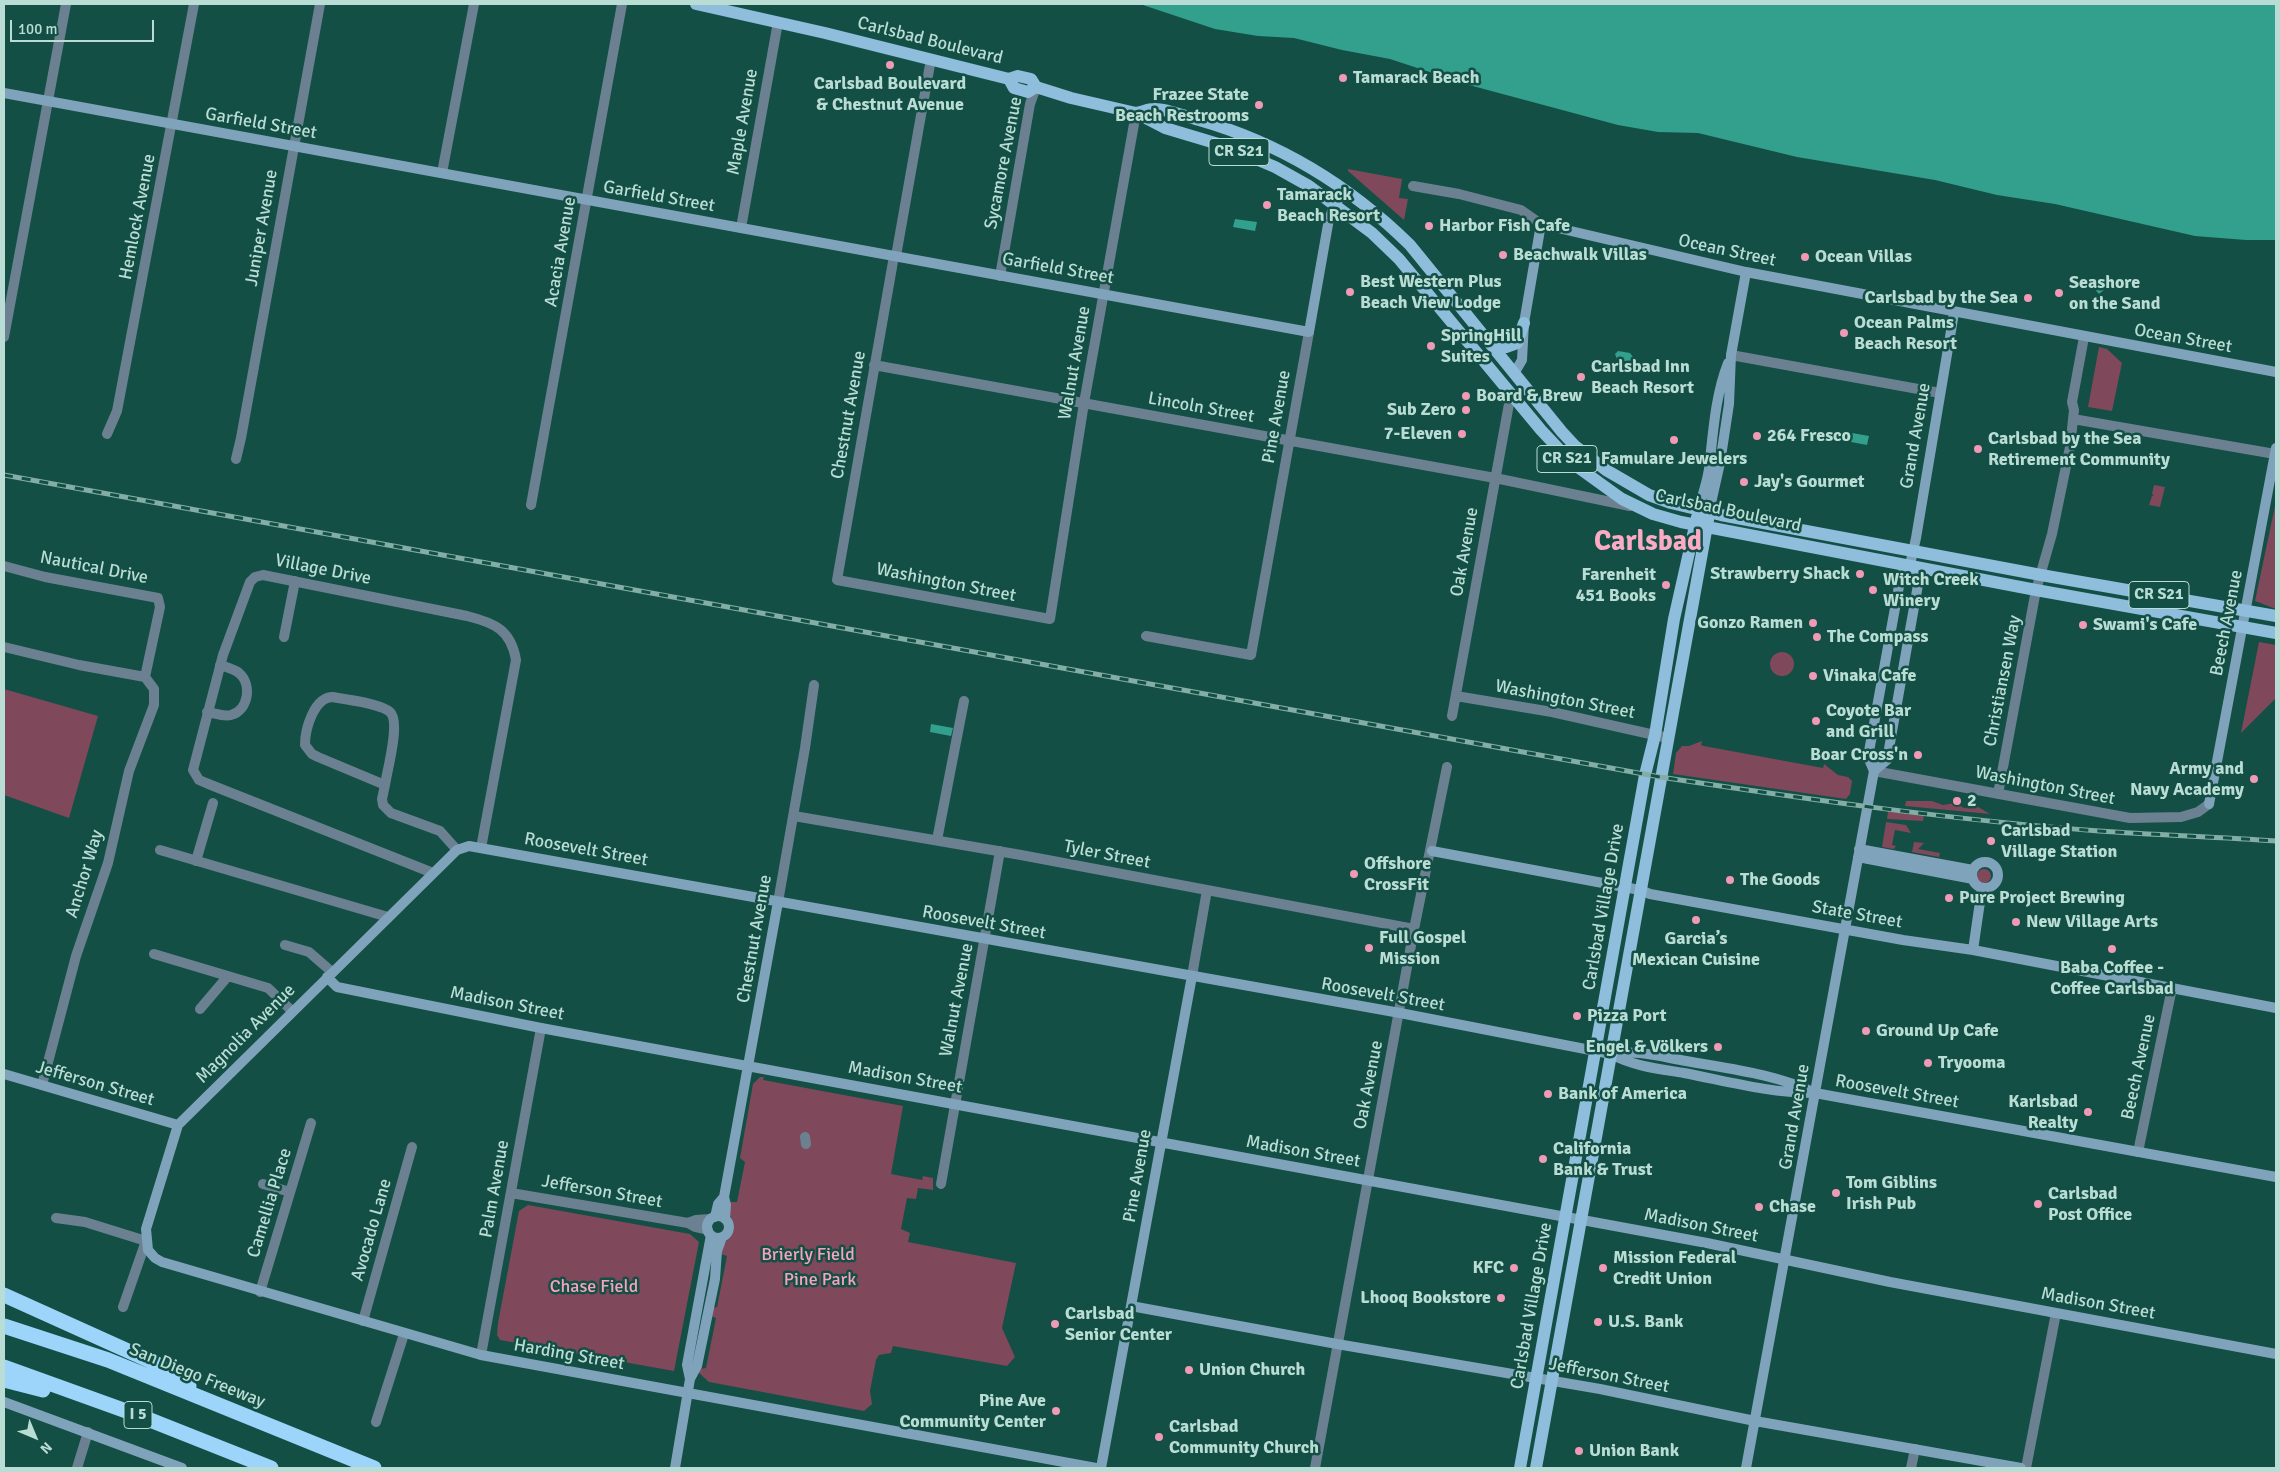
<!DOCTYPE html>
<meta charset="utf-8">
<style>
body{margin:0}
#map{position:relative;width:2280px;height:1472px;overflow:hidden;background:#134f45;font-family:Signika,sans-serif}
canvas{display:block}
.frame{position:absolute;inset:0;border:5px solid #b9dcd4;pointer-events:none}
.north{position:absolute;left:10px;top:1412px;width:50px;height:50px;-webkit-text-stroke:4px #134f45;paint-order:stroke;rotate:135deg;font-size:14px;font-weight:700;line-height:20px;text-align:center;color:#b9dcd4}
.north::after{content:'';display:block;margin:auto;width:18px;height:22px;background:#b9dcd4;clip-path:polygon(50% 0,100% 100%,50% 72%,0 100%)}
.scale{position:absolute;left:10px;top:20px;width:144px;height:22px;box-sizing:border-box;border:2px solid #b9dcd4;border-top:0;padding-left:6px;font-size:15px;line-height:18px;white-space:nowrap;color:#b9dcd4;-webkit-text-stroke:4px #134f45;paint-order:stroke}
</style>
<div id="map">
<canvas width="2280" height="1472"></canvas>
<div class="frame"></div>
<div class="north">N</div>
<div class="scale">100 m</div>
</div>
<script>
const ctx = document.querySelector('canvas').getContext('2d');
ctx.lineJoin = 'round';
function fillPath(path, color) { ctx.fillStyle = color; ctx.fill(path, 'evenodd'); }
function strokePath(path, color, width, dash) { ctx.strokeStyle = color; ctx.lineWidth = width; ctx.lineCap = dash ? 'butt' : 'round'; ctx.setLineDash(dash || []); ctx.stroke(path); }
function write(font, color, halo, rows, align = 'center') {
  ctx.font = font + ' Signika,sans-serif'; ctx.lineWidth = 5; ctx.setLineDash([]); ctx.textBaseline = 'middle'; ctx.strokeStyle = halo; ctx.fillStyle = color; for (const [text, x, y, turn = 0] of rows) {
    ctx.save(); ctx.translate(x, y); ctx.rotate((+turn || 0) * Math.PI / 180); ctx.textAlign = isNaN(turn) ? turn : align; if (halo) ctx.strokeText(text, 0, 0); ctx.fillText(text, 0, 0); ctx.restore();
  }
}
const green = new Path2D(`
 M1348,169L1402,179L1399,198L1408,199L1404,220L1348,171Z
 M2099,347L2107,349L2122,363L2112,411L2088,407Z
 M2154,485L2165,487L2160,507L2149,505L2152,496L2154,495L2152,494Z
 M2276,501V609L2255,601Z
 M2259,642L2276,645V698L2241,733Z
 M1770 664a12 12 0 1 1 24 0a12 12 0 1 1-24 0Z
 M4,689L98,716L69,818L4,795Z
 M1702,741L1701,745L1704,746L1823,768L1824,764L1838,775L1848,777L1852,781L1850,794L1846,799L1673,774L1676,753L1682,746H1689Z
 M1906,801H1932L1943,805L1955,803L1964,808L1978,807L1990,814L1905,806Z
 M1888,811L1924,815L1923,821L1887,819Z
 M1886,822L1906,825L1911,833L1895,830L1892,845L1896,846L1894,849L1882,847Z
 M1914,842L1924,843L1918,849L1940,853L1939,857L1912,852Z
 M1977 876a7 7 0 1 1 14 0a7 7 0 1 1-14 0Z
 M760,1077H764L763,1080L903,1106L891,1174L922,1180L923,1176L933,1178V1190L918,1188L916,1199L907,1198L901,1229L910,1233L908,1242L1016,1263L1002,1328L1015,1357L1007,1366L893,1346L891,1353L879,1355L876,1360L870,1391L872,1404L864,1411L709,1382L698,1372L699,1369L706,1368L716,1318L711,1316L713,1308L717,1307L727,1256L721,1254L722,1245C734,1236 738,1226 729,1214L730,1202H737L745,1162L740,1158L753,1084Z
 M528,1205L690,1234L699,1242L674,1371L500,1340L497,1335L498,1323L519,1211Z`);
const water = new Path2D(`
 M1140,4H2276V240H2246L2195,236L2055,204L1997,195L1935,180L1797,157L1698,133L1658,132L1618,125L1469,85L1390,59L1342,50L1294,38L1258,36L1215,29Z
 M1235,219L1257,222L1255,231L1233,227Z
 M2094,281L2109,283V286L2099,294L2090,284Z
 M1618,351L1630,353L1633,357L1632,360L1627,362L1617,359L1615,354Z
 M1852,433L1869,436L1867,445L1851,442Z
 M931,724L953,728L951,736L930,732Z`);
const street = new Path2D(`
 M442,173L474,4
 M1413,186L1459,194L1521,210L1541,224
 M741,228L778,22
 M894,256L837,580L1050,619L1084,403L1136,113
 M896,256L931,59
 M1000,276L1030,104L1036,87
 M4,337L66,4
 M1731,355L1940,393
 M874,365L1495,478L1630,506
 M2073,419L2275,454
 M107,434L117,411L194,4
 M236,459L241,438L320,4
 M531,505L622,4
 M4,566L45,577L158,598L160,607L145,677
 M1146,636L1251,655L1309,332
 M284,637L295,581
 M4,647L79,665L145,677
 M1456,696L1552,712L1668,738
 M333,697C347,700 380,703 390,712C401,722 387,770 385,785L318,757L312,754L305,745C305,729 314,697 333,697Z
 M207,712C215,713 223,717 231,715C249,710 252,684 239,673C234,669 226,667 220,665
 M1452,716L1511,393
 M1874,771L2130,818L2181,817L2198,812L2209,804
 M385,785L382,799L383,805L391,813L440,831L457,850
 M1998,794L2036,590L2052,534L2070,447L2074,410L2072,402L2084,337
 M794,816L1021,855L1414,929
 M937,840L964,701
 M160,850L388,917
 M196,861L213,803
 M433,873L211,785L199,780L193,770L223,655L250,582L255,577L263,575L467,616C495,623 511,630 516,660L481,848
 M778,902L805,748L814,685
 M285,945L309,952L332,972
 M154,954L268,988L292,1011
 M1192,976L1207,890
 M200,1009L228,976
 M42,1085L76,956L108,863L129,771L154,705V689L145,677
 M805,1137L806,1144
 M2138,1152L2172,988
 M263,1184L290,1192
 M941,1184L1000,851
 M511,1193L688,1223
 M56,1218L85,1222L146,1241L123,1307
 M708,1230L695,1227L688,1223L696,1220L710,1219
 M260,1292L311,1123
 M363,1321L412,1147
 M481,1355L541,1028
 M376,1422L404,1334
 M77,1468L88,1432
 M1315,1468L1414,929L1447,767
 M1911,1468L1915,1449
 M2026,1468L2056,1313`);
const secondary = new Path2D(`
 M4,93L1309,332L1329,219L1335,204L1346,190
 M1515,372L1522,360L1524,323L1541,224L1746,272L2276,372
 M1698,510C1702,497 1707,483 1709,469C1713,434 1715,396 1728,363
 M1709,512L1720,463L1729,404L1731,355L1746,272
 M1874,771L1887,760L1919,579L1910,565
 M2209,804L2276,448
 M1859,849L1973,870
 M1432,851L1640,890L1650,894L1903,940L1973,950L2276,1008
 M1858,857L1973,879
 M1972 875a13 13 0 1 1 26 0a13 13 0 1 1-26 0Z
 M1973,950L1982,888
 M327,977L337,987L541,1028L1707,1243L1890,1282L2276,1354
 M1611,1054C1632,1066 1660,1069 1684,1073C1726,1081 1770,1093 1812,1093
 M4,1074L178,1125
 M724,1197L778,902
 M707 1227a11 11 0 1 1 22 0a11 11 0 1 1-22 0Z
 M715,1217L718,1204L724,1197L726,1205L725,1219
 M1131,1306L1337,1344L1600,1389L1755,1421L2021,1468
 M690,1379L697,1366L715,1279L717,1251L722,1237
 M4,1402L182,1468
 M675,1468L690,1379L687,1365L711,1235
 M1096,1468L481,1355L162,1262L155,1258L148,1250L146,1229L178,1125L457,850L469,846L1400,1013L1611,1054C1635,1049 1662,1057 1686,1061C1730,1069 1775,1074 1815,1093L2276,1177
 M1101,1468L1192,976
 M1746,1468L1874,771L1868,757L1901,575L1910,565L1916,538L1954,313`);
const primary = new Path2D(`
 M696,4L825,33L1009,79L1018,76L1031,79L1036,87L1071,98L1136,113L1165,128L1225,146L1275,167L1309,186L1372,233L1399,259L1541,430L1572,463L1622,499L1653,514L1681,522L2036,590L2276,633
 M1009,79L1014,88L1028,92L1036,87
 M1136,113C1142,112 1148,109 1154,109C1165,108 1187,117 1199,120C1280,143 1350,186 1410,245L1562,432L1575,446L1606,470L1649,495L1671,503L1721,515L2041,575L2276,616
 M1492,344L1506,347L1517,343L1524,323
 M1520,1468L1645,775L1655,735L1674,619L1697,517
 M1536,1468L1708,520`);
const highway = new Path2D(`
 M4,1295L157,1364L189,1386
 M4,1326L108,1360L374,1468
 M4,1367L140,1416L271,1468
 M4,1380L43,1390`);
const rail = new Path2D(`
 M4,475L1660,777C1806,799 1952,820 2099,831C2158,835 2217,837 2276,841`);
const markers = [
 [890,65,5,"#f09ab6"],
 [1343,78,5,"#f09ab6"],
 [1259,105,5,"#f09ab6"],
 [1267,205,5,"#f09ab6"],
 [1429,226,5,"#f09ab6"],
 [1503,255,5,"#f09ab6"],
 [1805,257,5,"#f09ab6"],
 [1350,292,5,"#f09ab6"],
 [2059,293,5,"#f09ab6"],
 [2028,298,5,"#f09ab6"],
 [1844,333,5,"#f09ab6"],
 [1431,346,5,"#f09ab6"],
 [1581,377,5,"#f09ab6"],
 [1466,396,5,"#f09ab6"],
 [1466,410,5,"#f09ab6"],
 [1462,434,5,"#f09ab6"],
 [1757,436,5,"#f09ab6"],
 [1674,440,5,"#f09ab6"],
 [1978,449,5,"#f09ab6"],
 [1744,482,5,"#f09ab6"],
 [1860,574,5,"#f09ab6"],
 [1666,585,5,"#f09ab6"],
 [1873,590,5,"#f09ab6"],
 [1813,623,5,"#f09ab6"],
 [2083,625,5,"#f09ab6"],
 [1817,637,5,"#f09ab6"],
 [1813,676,5,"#f09ab6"],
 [1816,721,5,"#f09ab6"],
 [1918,755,5,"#f09ab6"],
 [2254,779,5,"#f09ab6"],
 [1957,801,5,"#f09ab6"],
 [1991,841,5,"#f09ab6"],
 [1354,874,5,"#f09ab6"],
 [1730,880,5,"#f09ab6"],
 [1949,898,5,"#f09ab6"],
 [1696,920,5,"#f09ab6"],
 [2016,922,5,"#f09ab6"],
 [1369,948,5,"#f09ab6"],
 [2112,949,5,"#f09ab6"],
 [1577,1016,5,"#f09ab6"],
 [1866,1031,5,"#f09ab6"],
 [1718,1047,5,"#f09ab6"],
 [1928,1063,5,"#f09ab6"],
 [1548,1094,5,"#f09ab6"],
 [2088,1112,5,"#f09ab6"],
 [1543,1159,5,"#f09ab6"],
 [1836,1193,5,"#f09ab6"],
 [2038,1204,5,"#f09ab6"],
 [1759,1207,5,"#f09ab6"],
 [1514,1268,5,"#f09ab6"],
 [1603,1268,5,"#f09ab6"],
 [1501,1298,5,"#f09ab6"],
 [1598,1322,5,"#f09ab6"],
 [1055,1324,5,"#f09ab6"],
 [1189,1370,5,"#f09ab6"],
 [1056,1411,5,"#f09ab6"],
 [1159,1437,5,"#f09ab6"],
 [1579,1451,5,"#f09ab6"]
];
const shields = [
 [1239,152,60],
 [1567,459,60],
 [2159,595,60],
 [138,1415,28]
];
const shieldNames = [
 ["CR S21",1239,152],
 ["CR S21",1567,459],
 ["CR S21",2159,595],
 ["I 5",138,1415]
];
const streetNames = [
 ["Carlsbad Boulevard",930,41,14],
 ["Maple Avenue",743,122,-80],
 ["Garfield Street",261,124,10],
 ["Sycamore Avenue",1004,163,-79],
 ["Garfield Street",659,197,10],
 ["Hemlock Avenue",138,217,-79],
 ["Juniper Avenue",262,228,-80],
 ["Ocean Street",1727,251,12],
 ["Acacia Avenue",561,252,-80],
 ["Garfield Street",1058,269,10],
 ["Ocean Street",2183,339,10],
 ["Walnut Avenue",1075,363,-80],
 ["Lincoln Street",1201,408,10],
 ["Chestnut Avenue",849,415,-80],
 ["Pine Avenue",1277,417,-80],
 ["Grand Avenue",1916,436,-80],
 ["Carlsbad Boulevard",1728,511,12],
 ["Oak Avenue",1465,552,-80],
 ["Nautical Drive",94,568,11],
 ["Village Drive",323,570,11],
 ["Washington Street",946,583,11],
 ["Beech Avenue",2227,623,-79],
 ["Christiansen Way",2003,681,-79],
 ["Washington Street",1565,700,11],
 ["Washington Street",2045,786,11],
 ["Roosevelt Street",586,850,10],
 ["Tyler Street",1107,855,11],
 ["Anchor Way",85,874,-73],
 ["Carlsbad Village Drive",1604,907,-80],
 ["State Street",1857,915,10],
 ["Roosevelt Street",984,923,10],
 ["Chestnut Avenue",755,939,-80],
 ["Roosevelt Street",1383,995,10],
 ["Walnut Avenue",957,1000,-79],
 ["Madison Street",507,1004,11],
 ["Magnolia Avenue",246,1034,-45],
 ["Beech Avenue",2139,1067,-78],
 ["Madison Street",905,1078,10],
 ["Jefferson Street",95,1084,16],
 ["Oak Avenue",1369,1085,-79],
 ["Roosevelt Street",1897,1092,10],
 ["Grand Avenue",1795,1117,-80],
 ["Madison Street",1303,1152,10],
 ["Pine Avenue",1138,1176,-80],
 ["Palm Avenue",495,1189,-80],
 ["Jefferson Street",602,1192,10],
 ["Camellia Place",270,1203,-73],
 ["Madison Street",1701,1226,11],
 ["Avocado Lane",372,1230,-74],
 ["Madison Street",2098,1304,10],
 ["Carlsbad Village Drive",1532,1306,-80],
 ["Harding Street",569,1355,10],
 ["San Diego Freeway",197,1376,22],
 ["Jefferson Street",1609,1376,11]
];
const poiNames = [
 ["Tamarack Beach",1353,78],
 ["Carlsbad Boulevard",890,84,"center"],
 ["& Chestnut Avenue",890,105,"center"],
 ["Frazee State",1249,95,"right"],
 ["Beach Restrooms",1249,116,"right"],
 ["Tamarack",1277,195],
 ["Beach Resort",1277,216],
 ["Harbor Fish Cafe",1439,226],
 ["Beachwalk Villas",1513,255],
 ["Ocean Villas",1815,257],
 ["Best Western Plus",1360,282],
 ["Beach View Lodge",1360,303],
 ["Seashore",2069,283],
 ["on the Sand",2069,304],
 ["Carlsbad by the Sea",2018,298,"right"],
 ["Ocean Palms",1854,323],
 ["Beach Resort",1854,344],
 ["SpringHill",1441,336],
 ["Suites",1441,357],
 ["Carlsbad Inn",1591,367],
 ["Beach Resort",1591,388],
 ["Board & Brew",1476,396],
 ["Sub Zero",1456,410,"right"],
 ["7-Eleven",1452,434,"right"],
 ["264 Fresco",1767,436],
 ["Carlsbad by the Sea",1988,439],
 ["Retirement Community",1988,460],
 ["Famulare Jewelers",1674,459,"center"],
 ["Jay's Gourmet",1754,482],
 ["Strawberry Shack",1850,574,"right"],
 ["Farenheit",1656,575,"right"],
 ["451 Books",1656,596,"right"],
 ["Witch Creek",1883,580],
 ["Winery",1883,601],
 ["Gonzo Ramen",1803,623,"right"],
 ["Swami's Cafe",2093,625],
 ["The Compass",1827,637],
 ["Vinaka Cafe",1823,676],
 ["Coyote Bar",1826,711],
 ["and Grill",1826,732],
 ["Boar Cross'n",1908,755,"right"],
 ["Army and",2244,769,"right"],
 ["Navy Academy",2244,790,"right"],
 ["2",1967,801],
 ["Carlsbad",2001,831],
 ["Village Station",2001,852],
 ["Offshore",1364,864],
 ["CrossFit",1364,885],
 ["The Goods",1740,880],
 ["Pure Project Brewing",1959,898],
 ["New Village Arts",2026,922],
 ["Full Gospel",1379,938],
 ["Mission",1379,959],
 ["Garcia’s",1696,939,"center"],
 ["Mexican Cuisine",1696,960,"center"],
 ["Baba Coffee -",2112,968,"center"],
 ["Coffee Carlsbad",2112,989,"center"],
 ["Pizza Port",1587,1016],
 ["Ground Up Cafe",1876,1031],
 ["Engel & Völkers",1708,1047,"right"],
 ["Tryooma",1938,1063],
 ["Bank of America",1558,1094],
 ["Karlsbad",2078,1102,"right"],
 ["Realty",2078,1123,"right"],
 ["California",1553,1149],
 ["Bank & Trust",1553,1170],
 ["Tom Giblins",1846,1183],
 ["Irish Pub",1846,1204],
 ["Carlsbad",2048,1194],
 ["Post Office",2048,1215],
 ["Chase",1769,1207],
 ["Mission Federal",1613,1258],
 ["Credit Union",1613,1279],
 ["KFC",1504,1268,"right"],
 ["Lhooq Bookstore",1491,1298,"right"],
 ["Carlsbad",1065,1314],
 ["Senior Center",1065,1335],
 ["U.S. Bank",1608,1322],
 ["Union Church",1199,1370],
 ["Pine Ave",1046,1401,"right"],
 ["Community Center",1046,1422,"right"],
 ["Carlsbad",1169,1427],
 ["Community Church",1169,1448],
 ["Union Bank",1589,1451]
];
const parkNames = [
 ["Brierly Field",808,1255],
 ["Pine Park",820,1280],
 ["Chase Field",594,1287]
];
const townNames = [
 ["Carlsbad",1648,543]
];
fillPath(green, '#7f485b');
fillPath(water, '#33a08d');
strokePath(street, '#6b8191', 10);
strokePath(secondary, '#80a3bc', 10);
strokePath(primary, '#8fbddc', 12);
strokePath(highway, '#9cd4fa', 15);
strokePath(rail, '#83aea6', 5);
strokePath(rail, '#134f45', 3, [9]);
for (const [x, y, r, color] of markers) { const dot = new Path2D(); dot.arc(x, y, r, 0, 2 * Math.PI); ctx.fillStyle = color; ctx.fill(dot); strokePath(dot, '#134f45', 2); }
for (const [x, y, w] of shields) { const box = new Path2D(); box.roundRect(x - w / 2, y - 13.5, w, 27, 4); ctx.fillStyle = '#134f45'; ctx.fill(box); strokePath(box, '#b9dcd4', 1); }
write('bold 16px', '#b9dcd4', null, shieldNames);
write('18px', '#b9dcd4', '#134f45', streetNames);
write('bold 18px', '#b9dcd4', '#134f45', poiNames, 'left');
write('18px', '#f7a3be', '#134f45', parkNames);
write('bold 28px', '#fcabc5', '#134f45', townNames);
</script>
